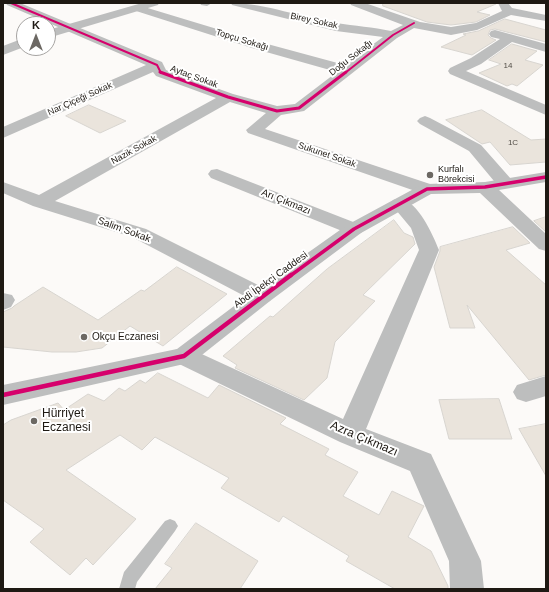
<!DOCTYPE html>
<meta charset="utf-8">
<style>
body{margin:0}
#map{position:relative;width:549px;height:592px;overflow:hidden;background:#fcfaf8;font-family:Helvetica,sans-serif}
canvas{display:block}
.frame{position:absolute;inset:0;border:4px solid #1e1913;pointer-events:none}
.north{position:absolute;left:16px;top:16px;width:40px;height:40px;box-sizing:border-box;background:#fff;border:1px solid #a5a3a1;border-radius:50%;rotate:0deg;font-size:11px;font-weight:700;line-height:16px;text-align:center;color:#1e1913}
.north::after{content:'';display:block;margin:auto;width:14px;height:18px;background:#6c6863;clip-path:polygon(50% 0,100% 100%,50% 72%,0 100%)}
</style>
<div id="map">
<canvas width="549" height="592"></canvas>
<div class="frame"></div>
<div class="north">K</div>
</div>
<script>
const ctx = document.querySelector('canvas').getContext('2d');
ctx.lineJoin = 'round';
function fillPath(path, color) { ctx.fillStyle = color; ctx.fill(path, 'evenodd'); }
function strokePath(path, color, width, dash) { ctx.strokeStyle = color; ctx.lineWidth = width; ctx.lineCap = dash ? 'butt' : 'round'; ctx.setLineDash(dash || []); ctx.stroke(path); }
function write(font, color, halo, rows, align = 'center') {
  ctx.font = font + ' Helvetica,sans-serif'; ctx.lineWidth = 4; ctx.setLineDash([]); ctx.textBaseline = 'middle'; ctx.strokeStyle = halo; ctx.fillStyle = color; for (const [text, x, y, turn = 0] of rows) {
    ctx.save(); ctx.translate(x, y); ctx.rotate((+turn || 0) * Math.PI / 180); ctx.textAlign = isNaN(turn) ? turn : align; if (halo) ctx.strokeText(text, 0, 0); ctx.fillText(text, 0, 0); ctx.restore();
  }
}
const building = new Path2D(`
 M383,3H496V4L477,12L490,15L476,22L451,25L427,22L383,6Z
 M505,19L546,30V42L495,29L490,30L488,35L491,38L496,40L472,55L441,47L466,35L463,34L478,31Z
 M512,44L537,51L525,60L543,65L517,86L512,84L507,86L479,73L501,64L489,60Z
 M89,105L126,121L100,133L66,116Z
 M482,110L531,140L546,139V162L510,165L490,142L482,144L446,120Z
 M546,217V232L534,221Z
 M394,220L404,233L413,237L415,244L363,295L375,301L335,342L327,378L304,400L235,368L237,365L223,356L270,316L273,317L327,269Z
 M513,227L530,243L506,250L546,285V375L529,380L467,305L475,328H450L434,267L440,251V247Z
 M177,267L227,294L163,346L130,326L102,348L76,352H52L3,347V312L12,308L14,306L43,287L98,320L141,290L144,291Z
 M158,373L208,398L219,385L286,418L280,424L329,449L325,455L358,472L343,496L379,515L392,491L424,506L408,537L431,551L448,586V589H395L346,561L349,556L306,530L283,516L279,522L221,488L229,478L155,437L142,450L120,435L66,470L136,519L93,565L86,558L70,575L30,542L44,529L3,500V425L11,420L58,403L64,410L88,394L104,401L119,388L125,391L140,380L145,383Z
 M499,399L512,439H449L439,400Z
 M546,424V476L519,429Z
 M196,523L258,561L240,589H155L172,568L165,564Z`);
const service = new Path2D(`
 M170,519L175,521L178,526L175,531L137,582L135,589H119L124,572L165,521Z`);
const minor = new Path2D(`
 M6,3H20L162,62L166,70L233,94L277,106L295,104L337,72L252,48L133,10L131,8L133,6H141L260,42L345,65L383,37L336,31L232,5L231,3C267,3 301,18 336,23C355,26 373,27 391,31L403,25L351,5L350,3H365L420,22L451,27L476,23L502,11L498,3H508L512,8L546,15V21L511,15L477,30L451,35L414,28L397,38L304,111L281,115L265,129L433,185L436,189L433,193L427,194L421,193L248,133L246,130L266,113L230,102L55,201L146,229L270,291L273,296L270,301L262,303L254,301L132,237L33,206L3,193V182L39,195L216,98L156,76L153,72L3,138V127L146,65L7,5Z
 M200,3H212L207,6L201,5Z
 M495,30L546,44V52L512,42L481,64L466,71L546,105V115L450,74L448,71L450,68L471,58L500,39L491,37L489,34L491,31Z
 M425,116L430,118L481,145L511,179L514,183L511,187L505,188L499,187L469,151L420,124L417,121L420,118Z
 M217,169L361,225L364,229L361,233L354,235L347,233L211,178L208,174L211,170Z
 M400,198C419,203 432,233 439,250L366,429L431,454L481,561L484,589H450L449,561L410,471L340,442L175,362L172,356L175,350L184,347L193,350L343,419L419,250L411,228L391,204L393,200Z
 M3,293L12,295L15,300L11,307L3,310Z
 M546,376V396L526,402L517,399L513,392L517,385Z`);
const tertiary = new Path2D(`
 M142,3H159L158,5L48,38V30Z
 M24,38V47L3,55V46Z
 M546,172V182L499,190L546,234V251L539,249L480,193L431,194L361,233L270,301L193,362L3,405V385L177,349L254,291L347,225L421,185L427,184L485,182Z`);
const cyclewayFar3 = new Path2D(`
 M11,3L157,65L161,73
 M345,73L393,35L414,23`);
const cyclewayFar2 = new Path2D(`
 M160,72L228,97L277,111L299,108L346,72`);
const cyclewayFar1 = new Path2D(`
 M290,276L354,229L427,189L485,187L546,177`);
const cycleway = new Path2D(`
 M3,395L184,356L291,275`);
const markers = [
 [430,175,4,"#6c6863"],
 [84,337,4,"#6c6863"],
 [34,421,4,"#6c6863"]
];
const numberNames = [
 ["14",508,66],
 ["1C",513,143]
];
const farStreetnames = [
 ["Birey Sokak",314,21,12],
 ["Topçu Sokağı",242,40,17],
 ["Doğu Sokağı",351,58,-38],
 ["Aytaç Sokak",194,77,20],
 ["Nar Çiçeği Sokak",80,99,-24],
 ["Nazik Sokak",134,150,-29],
 ["Sukunet Sokak",327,155,19]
];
const farPoinames = [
 ["Kurfalı",438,170],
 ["Börekcisi",438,180]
];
const streetNames = [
 ["Arı Çıkmazı",286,202,22],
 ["Salim Sokak",124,230,20],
 ["Abdi İpekçi Caddesi",271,280,-36]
];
const poiNames = [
 ["Okçu Eczanesi",92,337]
];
const nearPoinames = [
 ["Hürriyet",42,414],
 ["Eczanesi",42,428]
];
const nearStreetnames = [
 ["Azra Çıkmazı",364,439,23]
];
fillPath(building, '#eae4dc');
strokePath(building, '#d8d5d0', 1);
fillPath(service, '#bdbebe');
fillPath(minor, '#bdbebe');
fillPath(tertiary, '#bdbebe');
strokePath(cyclewayFar3, '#d6006c', 2);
strokePath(cyclewayFar2, '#d6006c', 3);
strokePath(cyclewayFar1, '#d6006c', 3.5);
strokePath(cycleway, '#d6006c', 4.5);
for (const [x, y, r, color] of markers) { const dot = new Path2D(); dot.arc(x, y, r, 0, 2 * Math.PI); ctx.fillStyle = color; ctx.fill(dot); strokePath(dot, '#fff', 1.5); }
write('8px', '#524d46', null, numberNames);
write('9px', '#1e1913', '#fff', farStreetnames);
write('9px', '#1e1913', '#fff', farPoinames, 'left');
write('10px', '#1e1913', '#fff', streetNames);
write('10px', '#1e1913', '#fff', poiNames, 'left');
write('12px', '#1e1913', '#fff', nearPoinames, 'left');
write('12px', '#1e1913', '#fff', nearStreetnames);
</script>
